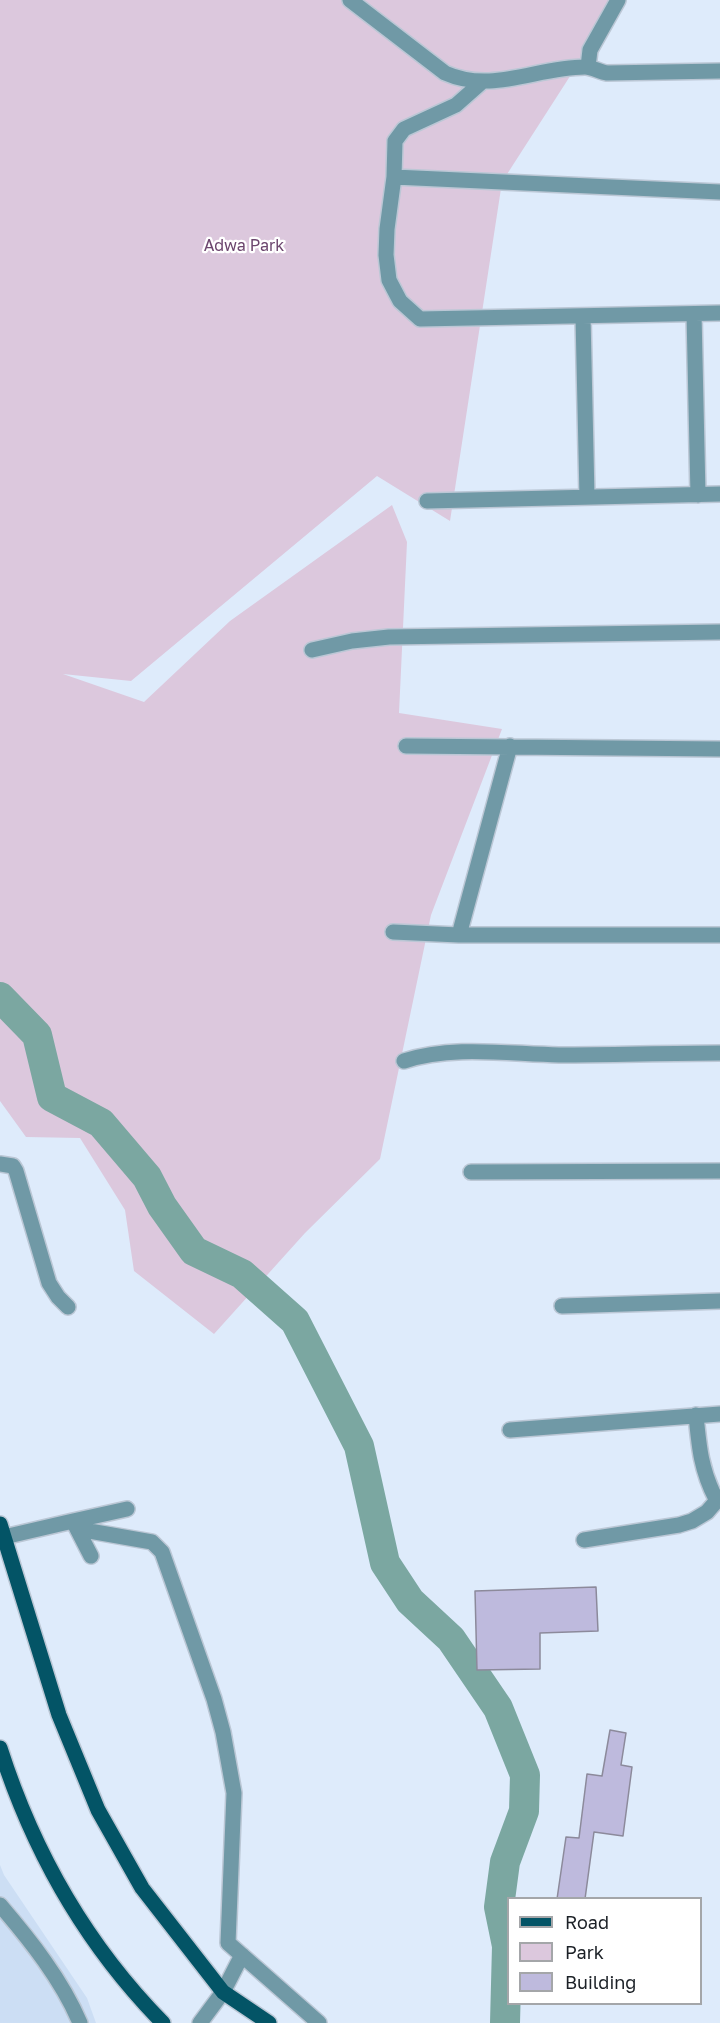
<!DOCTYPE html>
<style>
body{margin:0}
#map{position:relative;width:720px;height:2023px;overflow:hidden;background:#deebfb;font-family:"Golos Text",sans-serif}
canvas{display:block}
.legend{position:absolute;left:507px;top:1897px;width:195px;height:108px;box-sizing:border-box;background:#fff;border:2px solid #a4a6a9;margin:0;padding:8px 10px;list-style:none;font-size:18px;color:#1c2127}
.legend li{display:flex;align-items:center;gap:12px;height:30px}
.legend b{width:30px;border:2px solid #a4a6a9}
</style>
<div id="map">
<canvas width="720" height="2023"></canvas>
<ul class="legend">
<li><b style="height:8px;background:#035466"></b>Road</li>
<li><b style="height:16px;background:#dcc8dd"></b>Park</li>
<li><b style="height:16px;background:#bebadd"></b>Building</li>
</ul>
</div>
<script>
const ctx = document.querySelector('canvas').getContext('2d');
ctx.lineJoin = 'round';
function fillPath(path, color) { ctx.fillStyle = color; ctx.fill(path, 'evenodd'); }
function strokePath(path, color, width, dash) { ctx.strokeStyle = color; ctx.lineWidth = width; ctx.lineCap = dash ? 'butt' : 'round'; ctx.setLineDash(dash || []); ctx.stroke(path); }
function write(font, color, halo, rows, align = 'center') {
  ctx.font = font + ' "Golos Text",sans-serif'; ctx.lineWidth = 4.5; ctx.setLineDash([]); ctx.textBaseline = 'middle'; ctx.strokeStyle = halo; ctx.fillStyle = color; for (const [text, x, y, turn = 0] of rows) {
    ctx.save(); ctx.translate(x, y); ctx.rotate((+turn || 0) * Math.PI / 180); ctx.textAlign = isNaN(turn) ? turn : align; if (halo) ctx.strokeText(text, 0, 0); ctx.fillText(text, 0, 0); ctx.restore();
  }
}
const built = new Path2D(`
 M0,1865L4,1875L87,1998L96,2023H0Z`);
const green = new Path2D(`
 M0,0H619L502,182L450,521L377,476L131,681L63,674L144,702L230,621L392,505L407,542L399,713L502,729L431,915L380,1159L305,1233L214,1334L134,1271L125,1210L80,1138L26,1137L0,1101Z`);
const river = new Path2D(`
 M0,997L37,1035L52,1097L101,1123L147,1177L162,1206L194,1251L242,1274L295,1321L359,1446L385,1563L410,1601L451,1639L498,1708L525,1775L524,1811L505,1862L499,1907L507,1946L505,2023`);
const building = new Path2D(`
 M596,1587L598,1631L540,1633V1669L477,1670L475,1591Z
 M610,1730L626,1733L621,1765L632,1767L623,1836L594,1832L585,1899H557L566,1837L579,1838L587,1774L602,1776Z`);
const minor = new Path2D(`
 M350,0L445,73C492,94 537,67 585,67C592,67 600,72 607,73L720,71
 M588,67L590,50L618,0
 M482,82L456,105L404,129L395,141L394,177L387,229L386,255L389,280L400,301L420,319L720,313
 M394,177L720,192
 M694,314L698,495
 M583,317L587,497
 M427,501L720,494
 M312,650L352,641L389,637L720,632
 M406,746L720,749
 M393,932L459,935H720
 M459,935L510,746
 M404,1061C453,1045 508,1054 559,1055C613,1055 666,1053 720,1053
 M0,1164L13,1166L16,1171L49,1283L58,1297L68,1307
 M471,1172L720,1171
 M562,1306L720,1301
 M696,1415C699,1447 701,1470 716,1499
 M510,1430L720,1414
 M73,1521L127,1509
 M78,1529L152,1542L162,1552L214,1699L223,1732L234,1793L228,1943L319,2023
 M4,1537L73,1521L91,1556
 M584,1540L679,1525L692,1521L707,1512L720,1497
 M0,1905C30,1940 62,1980 80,2023
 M200,2023L223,1992L242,1955`);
const major = new Path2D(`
 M0,1524L59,1715L98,1810L142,1888L223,1992L269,2023
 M0,1748C33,1851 87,1946 163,2023`);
const parkNames = [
 ["Adwa Park",244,246]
];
fillPath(built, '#ccdef4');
fillPath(green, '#dcc8dd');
strokePath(river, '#7ba7a1', 30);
fillPath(building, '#bebadd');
strokePath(building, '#8c8a9b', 1.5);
strokePath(minor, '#bbc7d5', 18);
strokePath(major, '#bbc7d5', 18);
strokePath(minor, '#7099a6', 15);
strokePath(major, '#035466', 15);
write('16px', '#6c466e', '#fff', parkNames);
</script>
